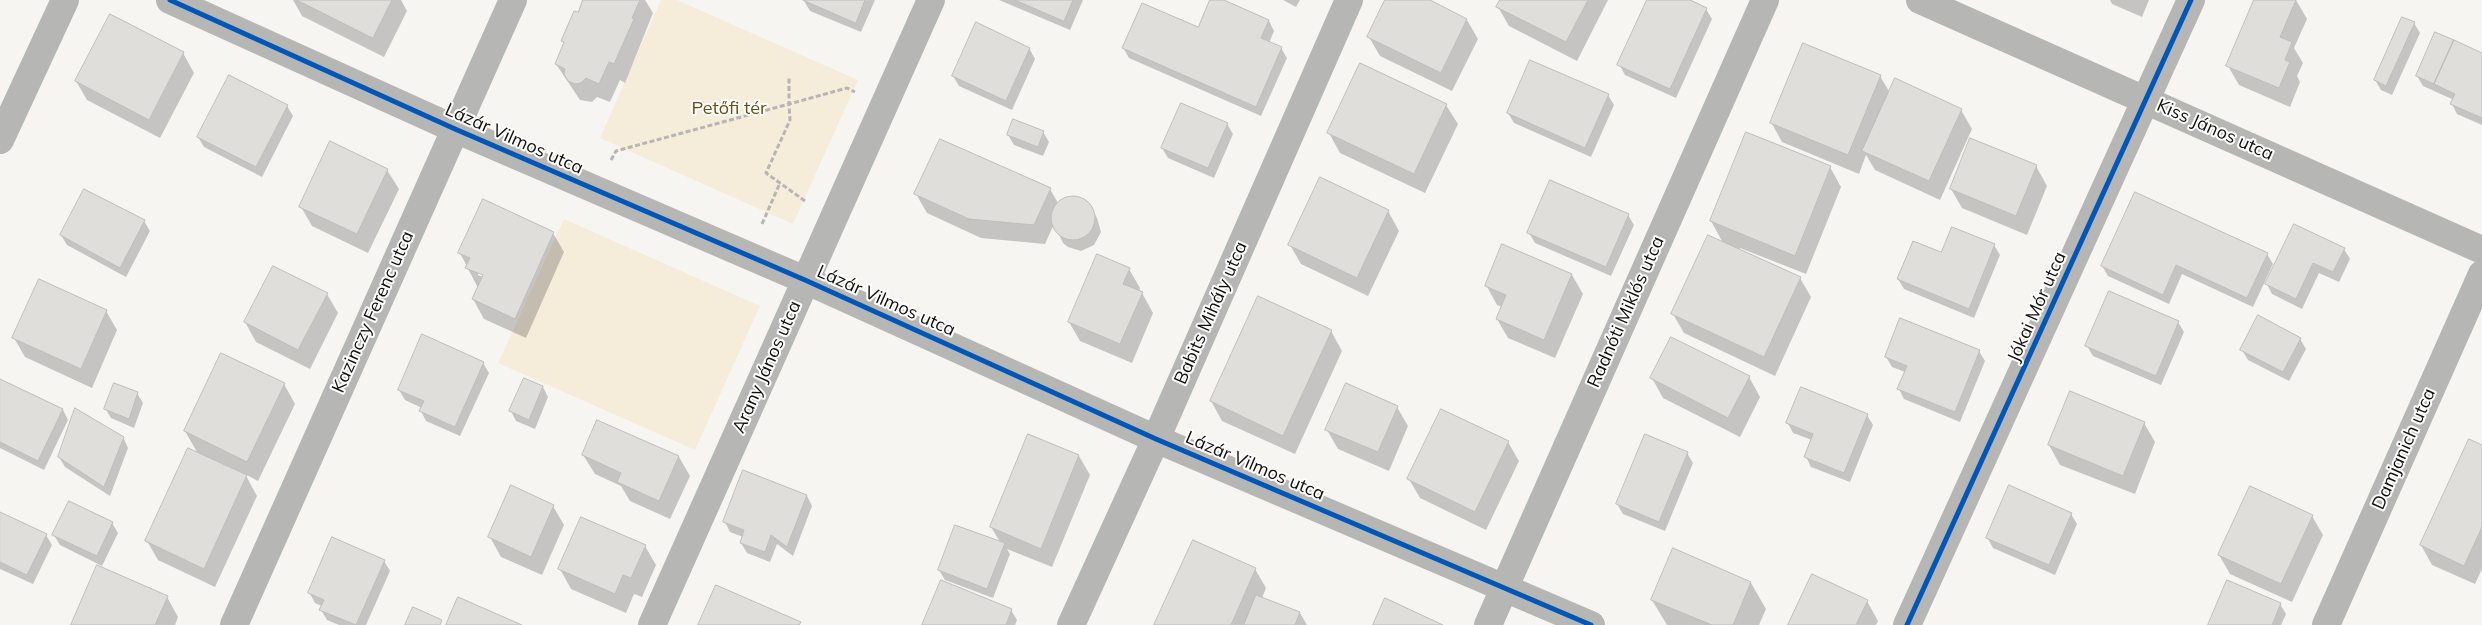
<!DOCTYPE html>
<meta charset="utf-8">
<style>
body{margin:0}
canvas{display:block;background:#f7f5f2}
</style>
<canvas width="2482" height="625"></canvas>
<script>
const ctx = document.querySelector('canvas').getContext('2d');
ctx.lineJoin = 'round';
function fillPath(path, color) { ctx.fillStyle = color; ctx.fill(path, 'evenodd'); }
function strokePath(path, color, width, dash) { ctx.strokeStyle = color; ctx.lineWidth = width; ctx.lineCap = dash ? 'butt' : 'round'; ctx.setLineDash(dash || []); ctx.stroke(path); }
function write(font, color, halo, rows, align = 'center') {
  ctx.font = font + ' Mulish,sans-serif'; ctx.lineWidth = 4; ctx.setLineDash([]); ctx.textBaseline = 'middle'; ctx.strokeStyle = halo; ctx.fillStyle = color; for (const [text, x, y, turn = 0] of rows) {
    ctx.save(); ctx.translate(x, y); ctx.rotate((+turn || 0) * Math.PI / 180); ctx.textAlign = isNaN(turn) ? turn : align; if (halo) ctx.strokeText(text, 0, 0); ctx.fillText(text, 0, 0); ctx.restore();
  }
}
const green = new Path2D(`
 M661,0H677L858,80L793,224L600,138Z
 M564,219L760,306L695,450L498,363Z`);
const shadow = new Path2D(`
 M293,0H401L407,11L384,57L302,16Z
 M585,0H645L653,13L625,83L620,80L610,102L597,97L592,102L580,100L556,64L565,45L562,41Z
 M875,0L861,32L810,11L804,1Z
 M999,0H1083L1070,30Z
 M1212,0H1221L1269,21L1274,31L1269,43L1281,48L1287,58L1261,116L1129,58L1123,48L1199,29Z
 M1283,0H1300L1296,7Z
 M1387,0H1427L1467,20L1478,39L1452,91L1380,56L1369,37Z
 M1501,0H1608L1577,61L1509,26L1498,7Z
 M1648,0H1687L1706,9L1712,19L1676,98L1625,75L1619,64Z
 M2110,0H2149L2142,17L2112,4Z
 M2256,0H2296L2307,19L2294,48L2303,63L2297,76L2300,82L2290,107L2239,85L2228,66Z
 M2414,23L2420,33L2392,95L2381,90L2375,80Z
 M1029,48L1035,59L1012,110L959,86L953,76Z
 M183,53L194,73L160,138L87,100L76,81Z
 M2482,54V125L2457,114L2452,104L2454,100L2423,86L2417,76Z
 M1880,76L1890,93L1961,110L1972,129L1940,200L1875,170L1866,155L1859,174L1782,142L1771,122Z
 M1608,95L1614,105L1591,157L1514,123L1508,113Z
 M1446,105L1458,124L1425,193L1340,153L1329,133Z
 M287,106L293,116L262,177L204,147L198,137Z
 M1227,124L1233,134L1214,178L1168,158L1162,148Z
 M1043,132L1049,142L1043,156L1014,145L1008,135Z
 M1747,134L1830,167L1841,187L1806,274L1740,248L1739,250L1800,278L1811,297L1775,376L1684,333L1673,314L1723,243L1711,221Z
 M2036,166L2047,186L2027,235L1962,208L1951,189Z
 M387,170L399,189L368,253L312,226L301,207Z
 M1050,189L1058,203L1073,197L1080,198L1091,207L1097,218L1101,232L1094,245L1081,251L1068,247L1063,243L1054,224L1045,244L981,238L927,213L916,194Z
 M1388,211L1399,231L1368,296L1301,264L1290,245Z
 M1628,215L1634,225L1611,276L1535,243L1529,233Z
 M144,221L150,231L126,277L67,245L61,235Z
 M553,233L564,252L526,338L484,319L473,299L478,288L460,253ZM478,272L489,277L488,279L478,275Z
 M1994,245L2000,255L1974,318L1904,289L1898,279L1942,254Z
 M2344,249L2350,259L2339,282L2319,273L2302,309L2272,294L2267,284Z
 M2267,254L2273,264L2253,307L2182,274L2169,304L2108,276L2102,266Z
 M1129,269L1140,288L1139,292L1142,293L1153,313L1132,363L1080,341L1069,322Z
 M1572,275L1583,294L1555,358L1508,338L1497,319L1502,307L1497,305L1486,285Z
 M327,294L338,313L310,369L256,342L245,322Z
 M106,311L117,330L92,388L25,357L14,338Z
 M2178,322L2184,332L2161,385L2093,356L2087,346Z
 M1331,331L1342,351L1295,454L1222,421L1211,401Z
 M2300,339L2306,349L2289,381L2248,360L2242,350Z
 M1979,351L1985,361L1960,422L1904,399L1899,389L1905,372L1892,367L1886,357Z
 M483,363L489,373L460,436L426,421L421,411L422,408L405,400L399,390Z
 M1749,377L1760,397L1740,437L1663,398L1652,378Z
 M0,380L63,410L68,420L44,470L0,448Z
 M525,380L543,387L548,397L535,429L516,421L511,411Z
 M284,384L295,404L258,481L245,474L257,496L215,587L158,560L147,541L198,454L185,431Z
 M137,393L143,403L134,428L111,418L105,408Z
 M1397,407L1408,426L1389,471L1338,449L1327,430Z
 M1867,415L1873,425L1850,482L1811,467L1806,457L1812,440L1793,433L1788,423Z
 M2144,423L2155,442L2135,494L2060,465L2049,445Z
 M123,437L128,448L110,496L65,467L59,457Z
 M1508,442L1519,461L1486,530L1420,498L1409,479Z
 M2482,446V569L2475,584L2432,565L2421,545Z
 M1687,453L1693,463L1665,531L1623,514L1617,504Z
 M583,455L679,457L690,476L670,519L630,501L621,486L595,474Z
 M1079,456L1090,475L1052,567L1007,549L1010,554L993,598L945,580L939,570L1000,542L991,527Z
 M807,496L812,506L793,556L777,544L770,562L747,553L741,543L743,537L730,532L725,522Z
 M553,506L564,525L542,575L501,557L490,537Z
 M0,513L46,535L52,545L33,584L0,569Z
 M2071,514L2077,524L2055,575L1993,548L1987,537Z
 M2312,516L2323,535L2292,602L2230,574L2219,555Z
 M112,523L118,533L102,566L60,545L54,535Z
 M645,546L656,565L642,597L634,594L626,613L571,589L560,569Z
 M384,561L390,571L366,625H339L327,620L321,610L322,606L315,603L309,592Z
 M1255,569L1266,588L1262,598L1300,613L1307,625H1156Z
 M1751,583L1766,609L1759,625H1667L1652,600Z
 M167,597L178,617L175,625H72Z
 M1867,601L1878,621L1876,625H1789Z
 M2280,604L2286,614L2281,625H2209Z
 M1011,610L1017,620L1015,625H923Z`);
const building = new Path2D(`
 M297,0H392L373,38Z
 M583,0H640L632,18L634,19L614,64L609,62L599,84L586,78L581,83L575,84L568,81L564,74L565,69L555,64L564,42L561,41L574,11L578,12Z
 M803,0H865L856,23Z
 M1015,0H1073L1064,21Z
 M1210,0H1224L1269,20L1261,38L1282,47L1256,107L1122,48L1142,3L1198,27Z
 M1385,0H1430L1467,19L1441,73L1367,37Z
 M1500,0H1588L1566,42L1496,7Z
 M1647,0H1690L1707,8L1670,89L1617,65Z
 M2254,0H2296L2280,37L2292,42L2285,60L2290,62L2279,88L2226,66Z
 M110,14L184,52L149,120L75,81Z
 M2402,17L2415,22L2386,86L2374,80Z
 M976,22L1030,48L1006,101L952,76Z
 M2435,32L2454,40L2434,84L2416,76Z
 M2454,40L2482,53V118L2450,104L2455,94L2434,84Z
 M1803,43L1881,75L1848,155L1770,123Z
 M1530,60L1609,94L1585,148L1507,113Z
 M1360,63L1447,104L1414,174L1327,133Z
 M229,75L288,105L256,167L197,137Z
 M1895,78L1962,109L1929,181L1862,151Z
 M1181,103L1228,123L1208,168L1161,148Z
 M1013,119L1044,131L1038,147L1007,135Z
 M1746,132L1831,166L1795,256L1710,221Z
 M1970,138L2037,165L2016,216L1950,189Z
 M940,139L1051,188L1034,225L969,219L914,194Z
 M330,141L388,169L357,234L299,207Z
 M1320,177L1389,210L1357,278L1288,245Z
 M1550,180L1629,214L1606,267L1527,233Z
 M84,189L145,220L120,268L60,235Z
 M2135,192L2268,253L2247,298L2176,265L2163,295L2101,266Z
 M1051 218a22 22 0 1 1 44 0a22 22 0 1 1-44 0Z
 M483,199L554,232L515,319L472,299L483,275L465,268L470,258L458,253Z
 M2294,224L2345,248L2333,272L2313,263L2296,299L2265,284Z
 M1952,227L1995,244L1969,309L1897,279L1913,241L1941,252Z
 M1708,235L1801,277L1764,357L1671,314Z
 M1502,244L1572,274L1544,340L1496,319L1506,295L1485,286Z
 M1097,254L1130,268L1123,284L1143,292L1120,344L1068,322Z
 M273,266L328,293L298,350L244,322Z
 M39,279L107,310L81,369L12,338Z
 M2109,291L2179,321L2156,376L2085,346Z
 M1258,296L1332,330L1283,436L1210,401Z
 M2258,315L2301,338L2283,372L2240,350Z
 M1900,318L1980,350L1955,412L1897,389L1907,366L1885,357Z
 M422,334L484,362L455,427L419,411L424,401L398,390Z
 M1671,337L1750,376L1728,418L1650,378Z
 M221,353L285,383L247,462L184,431Z
 M524,378L543,386L529,420L509,411Z
 M0,379L63,409L38,461L0,442Z
 M114,383L138,392L129,419L104,409Z
 M1346,383L1398,406L1378,452L1325,430Z
 M1801,387L1868,414L1844,473L1804,457L1813,434L1786,423Z
 M2070,391L2145,422L2123,476L2048,445Z
 M75,408L124,437L104,487L58,457Z
 M1441,409L1509,441L1475,512L1407,479Z
 M597,420L679,456L659,501L617,482L621,473L582,455Z
 M1028,434L1079,455L1041,549L990,527Z
 M1645,434L1688,452L1659,522L1616,504Z
 M2469,439L2482,445V527L2464,566L2420,545Z
 M188,448L247,475L204,569L145,541Z
 M743,470L807,495L787,547L771,535L765,552L740,543L744,530L723,522Z
 M511,485L554,505L531,557L488,537Z
 M2009,485L2072,513L2049,565L1986,538Z
 M2250,486L2313,515L2281,584L2218,555Z
 M69,501L113,522L97,556L52,535Z
 M0,512L47,534L27,575L0,562Z
 M581,517L646,545L631,578L623,575L615,594L558,569Z
 M955,525L1005,543L987,589L938,570Z
 M332,537L385,560L356,625L319,610L324,600L308,593Z
 M1193,540L1256,568L1231,625H1154Z
 M1673,548L1751,582L1733,625H1712L1651,600Z
 M97,565L168,596L155,625H71Z
 M1812,574L1868,600L1856,625H1788Z
 M941,580L1012,609L1006,625H922Z
 M2227,580L2281,603L2272,625H2208Z
 M716,585L801,622L799,625H698Z
 M1256,595L1300,612L1295,625H1244Z
 M458,597L522,625H446Z
 M1385,598L1443,625H1373Z
 M413,607L442,620L440,625H405Z`);
const path = new Path2D(`
 M611,160L616,151L789,104V77
 M805,201L766,173L790,120L789,104L847,88L855,92
 M762,224L780,183`);
const minor = new Path2D(`
 M170,0L455,129L805,280L1156,439L1591,625
 M1920,0L2482,250
 M0,140L65,0
 M234,625L513,0
 M652,625L931,0
 M1071,625L1156,439L1349,0
 M1488,625L1765,0
 M1907,625L2191,0
 M2326,625L2482,274`);
const cycleway = new Path2D(`
 M170,0L455,129L805,280L1156,439L1591,625
 M1907,625L2191,0`);
const parkNames = [
 ["Petőfi tér",729,109]
];
const streetNames = [
 ["Kiss János utca",2215,130,24],
 ["Lázár Vilmos utca",514,139,24],
 ["Lázár Vilmos utca",886,301,24],
 ["Jókai Mór utca",2037,307,-66],
 ["Kazinczy Ferenc utca",373,312,-66],
 ["Radnóti Miklós utca",1626,312,-66],
 ["Babits Mihály utca",1211,313,-66],
 ["Arany János utca",767,367,-66],
 ["Damjanich utca",2404,449,-66],
 ["Lázár Vilmos utca",1255,466,23]
];
fillPath(green, '#f6ecda');
fillPath(shadow, '#0003');
fillPath(building, '#e0dedb');
strokePath(building, '#bebdba', 1);
strokePath(path, '#b6b5b4', 3, [5, 2.5]);
strokePath(minor, '#b6b6b5', 28);
strokePath(cycleway, '#0057b8', 5);
write('18px', '#6a4e12', '#fff', parkNames);
write('18px', '#100f0d', '#fff', streetNames);
</script>
